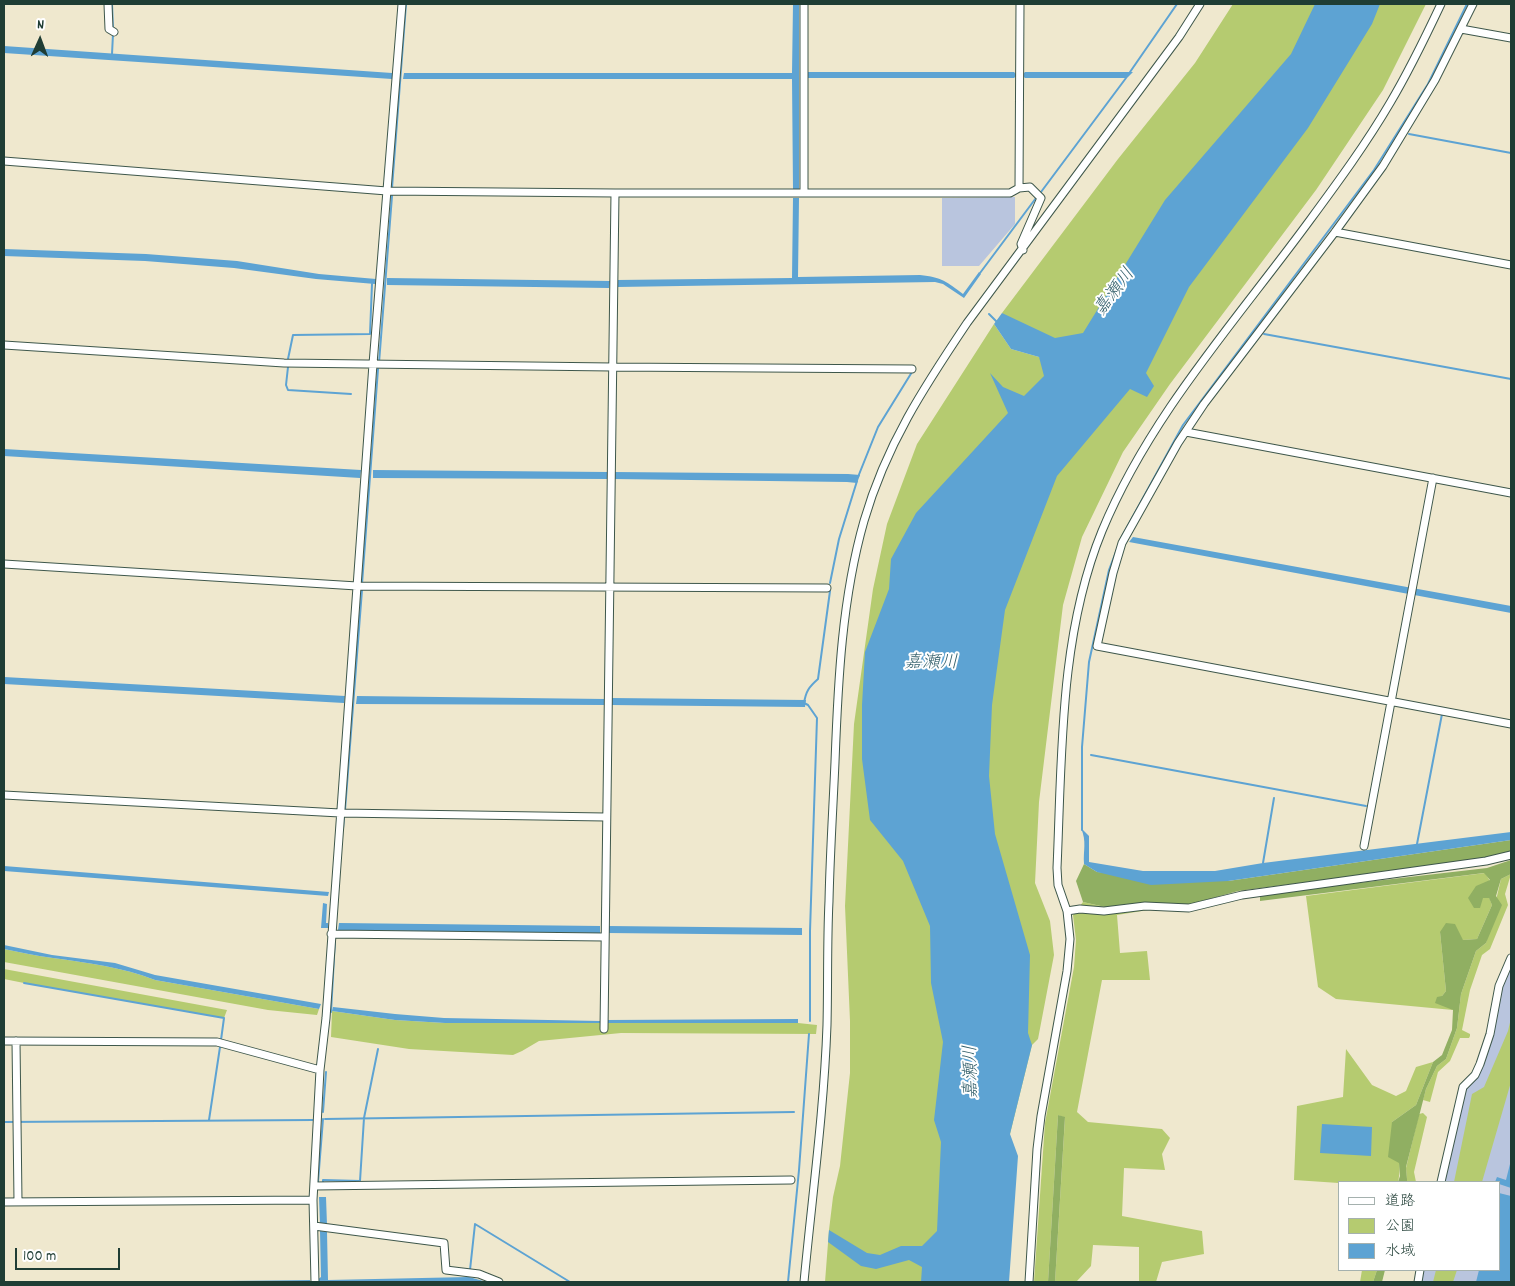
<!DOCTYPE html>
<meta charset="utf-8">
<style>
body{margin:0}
#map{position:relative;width:1515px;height:1286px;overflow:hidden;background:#efe8ce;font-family:Dekko,"Klee One",sans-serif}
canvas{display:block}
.frame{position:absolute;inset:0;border:5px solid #1f3d34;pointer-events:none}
.legend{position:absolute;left:1338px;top:1181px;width:162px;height:90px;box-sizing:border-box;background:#fff;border:1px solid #a5b1ae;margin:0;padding:6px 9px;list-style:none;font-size:15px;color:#1f3d34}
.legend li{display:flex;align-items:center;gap:10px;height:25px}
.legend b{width:25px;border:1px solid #a5b1ae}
.north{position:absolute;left:15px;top:15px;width:50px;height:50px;-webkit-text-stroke:4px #fff;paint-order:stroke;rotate:2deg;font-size:14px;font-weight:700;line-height:20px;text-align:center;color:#1f3d34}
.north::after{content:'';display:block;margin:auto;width:18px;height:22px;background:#1f3d34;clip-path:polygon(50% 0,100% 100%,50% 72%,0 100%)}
.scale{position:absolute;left:15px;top:1248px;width:105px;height:22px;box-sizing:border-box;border:2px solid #1f3d34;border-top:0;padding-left:6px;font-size:15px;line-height:18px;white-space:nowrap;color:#1f3d34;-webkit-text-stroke:4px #fff;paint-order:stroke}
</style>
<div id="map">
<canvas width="1515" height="1286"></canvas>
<div class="frame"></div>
<ul class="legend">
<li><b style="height:6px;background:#fff"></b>道路</li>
<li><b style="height:14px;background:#b5cb70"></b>公園</li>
<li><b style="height:14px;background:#5da3d3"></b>水域</li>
</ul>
<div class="north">N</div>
<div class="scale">100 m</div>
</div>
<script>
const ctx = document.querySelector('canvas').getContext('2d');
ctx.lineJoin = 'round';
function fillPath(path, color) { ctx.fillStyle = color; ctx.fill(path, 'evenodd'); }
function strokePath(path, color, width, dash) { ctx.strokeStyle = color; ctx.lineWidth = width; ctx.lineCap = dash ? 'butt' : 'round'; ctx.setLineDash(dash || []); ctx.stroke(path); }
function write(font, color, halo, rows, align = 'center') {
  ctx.font = font + ' Dekko,"Klee One",sans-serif'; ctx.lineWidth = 4; ctx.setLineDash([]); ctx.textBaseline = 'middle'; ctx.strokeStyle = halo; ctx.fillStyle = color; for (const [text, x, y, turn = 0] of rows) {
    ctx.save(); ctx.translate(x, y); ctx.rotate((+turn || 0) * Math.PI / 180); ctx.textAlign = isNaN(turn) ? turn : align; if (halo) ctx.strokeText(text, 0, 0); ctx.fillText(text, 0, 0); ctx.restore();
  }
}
const industrial = new Path2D(`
 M1015,197V224L979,266H942V198Z
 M1511,964V1282H1421L1424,1270H1499V1182H1444L1466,1088L1478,1075L1484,1065L1493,1035L1502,987Z`);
const green = new Path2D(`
 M1233,4H1323L1291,64L1082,346L1059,345L1012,324L1002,313L1118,159L1195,63Z
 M1370,4H1426L1383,90L1316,190L1170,384L1123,452L1082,537L1063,605L1039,802L1035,883L1050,921L1054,955L1038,1039L1032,1045L1010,1134L952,590L1134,368Z
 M994,324L1011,349L1039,357L1055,376L1017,415L953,929L944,1282H825L829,1230L833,1197L840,1166L850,1073V1021L845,906L854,724L873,589L887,524L917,444Z
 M1485,873L1490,881L1483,898L1489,897L1492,905L1477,939L1463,940L1440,932L1446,991L1442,996L1453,1010L1336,999L1318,987L1306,896Z
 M1511,874L1505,894L1508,905L1490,949L1482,955L1470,990L1462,1030L1470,1034V1036L1469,1038H1460L1450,1061L1438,1072L1430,1102L1423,1100L1426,1089L1437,1066L1446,1059L1457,1028L1461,994L1476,951L1486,943L1501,879Z
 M1083,902L1105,907L1141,903L1188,905L1185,911L1148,910L1117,915L1120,953L1147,951L1150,980H1102L1077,1112L1088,1122L1162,1129L1170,1138L1162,1154L1165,1170L1124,1168L1122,1216L1202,1231L1204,1254L1162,1262L1156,1282H1139V1247L1093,1245L1091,1266L1077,1281V1282H1055L1065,1118L1058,1115L1048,1282H1034L1045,1123L1074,967L1076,940L1073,915Z
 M4,949C20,952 37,956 53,958C88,963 122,967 155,980L319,1009L317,1015L268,1010L4,962Z
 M4,969L227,1010L224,1018L24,983L4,979Z
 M332,1011L395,1020L445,1023H798L817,1025L816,1034L621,1033L539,1041L522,1051L513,1055L409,1049L331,1037Z
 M1511,1018V1082L1482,1182H1454L1472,1094L1484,1087L1508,1031Z
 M1346,1049L1372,1085L1396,1096L1406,1091L1416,1067L1433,1062L1416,1105L1392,1122C1395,1141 1403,1163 1398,1182L1339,1183L1294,1180L1297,1106L1343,1097Z
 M1423,1113L1427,1117L1414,1172L1416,1182H1407V1179L1406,1168L1419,1114Z
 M1362,1270H1377L1373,1282H1360Z
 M1436,1270H1457L1453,1282H1433Z`);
const forest = new Path2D(`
 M1511,840V852L1483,859L1238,891L1188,905L1141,903L1105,907L1083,902L1076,881L1084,864L1097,872L1228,881Z
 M1511,860V874L1501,879L1496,896L1502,905L1486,943L1476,951L1461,994L1457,1028L1446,1059L1437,1066L1426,1089L1406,1167L1407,1179V1182H1398L1400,1176L1399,1163L1388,1157L1392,1122L1416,1105L1433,1062L1442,1055L1452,1030L1453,1010L1435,1003L1437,997L1442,996L1446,991L1440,932L1446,923L1455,924L1463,940L1477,939L1492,905L1489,898H1483L1480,908H1474L1468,898L1476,886L1490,880L1484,873L1260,901V896L1323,887L1487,868Z
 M1058,1115L1065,1117L1055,1282H1048Z
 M1377,1270H1385L1382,1282H1373Z`);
const water = new Path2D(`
 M793,4H799V189H793L792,79H403L404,73H792Z
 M1315,4H1380L1372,24L1308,128L1189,287L1146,373L1154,386L1147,397L1130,389L1057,476L1005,610L992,705L989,776L995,834L1030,955L1028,1033L1032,1045L1010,1134L1018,1156L1009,1282H921L922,1267L909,1260L876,1269L861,1266L828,1242L829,1230L867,1253L880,1255L901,1246H922L937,1231L941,1142L934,1120L943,1042L931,983L930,926L903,861L870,820L862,759V705L865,652L889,589L891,559L916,513L1008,413L990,373L1003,387L1024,396L1044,376L1039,357L1011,349L994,324L1002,313L1055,338L1083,333L1165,200L1291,54Z
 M4,46L392,73V79L4,53Z
 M806,72H1014L1017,75L1014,78H806Z
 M1025,72H1133L1127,78H1025L1022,75Z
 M793,198H799L798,277L920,275C942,277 947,282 963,294L979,272L981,274L964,298L943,284L935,282L617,287V280L792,278Z
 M4,249L146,254L237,261L319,274L376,279L375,284L316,279L234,268L145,261L4,256Z
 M387,278L610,281L609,288L387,285Z
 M4,449L361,470L360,478L4,456Z
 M373,470L607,472V479L373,478Z
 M614,472L848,474L860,475L857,483L847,482L613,479Z
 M1133,537L1511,606V613L1129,542Z
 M4,677L345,696L344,703L4,684Z
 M357,696L605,699V705L356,704Z
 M611,698L806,700L805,707L611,705Z
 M1081,828L1089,836V862L1143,871H1215L1263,863L1511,832V840L1228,881L1151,885L1097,872L1084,864C1083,850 1087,842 1081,828Z
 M4,866L329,892L328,896L4,871Z
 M323,903L327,904L326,923H328V928H321Z
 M339,923L600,926V933L338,930Z
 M608,926L802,928V935L608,933Z
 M4,945L52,955L115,963L155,975L321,1004L319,1009L155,980C122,967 88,963 53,958C37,956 20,952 4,949Z
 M333,1007L395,1014L444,1018L600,1021V1023H445L395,1020L332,1011Z
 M798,1019V1023H607V1020Z
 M1322,1124L1372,1127L1371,1156L1320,1153Z
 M1511,1160V1188L1499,1184V1182H1495L1497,1177L1506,1180Z
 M1499,1193L1511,1196V1282H1476L1479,1270H1499Z
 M319,1197H326L327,1225L320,1224Z
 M320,1231L327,1232L328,1280L469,1277L487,1282H317V1280L321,1277Z
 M310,1280V1282H146Z`);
const stream = new Path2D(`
 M112,4L113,29
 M112,54L113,34
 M1130,72L1177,4
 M1409,134L1511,153
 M392,188L406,4
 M1041,192L1126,78
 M980,273L1036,198
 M989,314L998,323
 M1264,334L1511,379
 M288,359L293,335L370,334L372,284
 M379,363L392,196
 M288,367L286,385L288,390L351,394
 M858,477L878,427L912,372
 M1120,540L1183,425L1374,170L1428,84L1467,4
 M830,583L839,539L857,481
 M362,584L378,369
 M1091,755L1366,806
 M345,810L362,590
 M343,829L344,816
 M1082,830V747L1089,662L1109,570L1117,549
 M1417,844L1442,714
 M1263,863L1274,798
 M24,983L224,1018L221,1040
 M331,1012L335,939
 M810,1021V931L817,718L808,705L804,703C806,691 809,687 818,679L830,591
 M323,1112L326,1072
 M325,1119L794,1112
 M209,1120L220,1047
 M4,1122L313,1120
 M318,1182L323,1119
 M323,1183V1180L360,1181L364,1118L378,1049
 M470,1270L475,1224L570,1282
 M749,1282H764
 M788,1282L799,1170L809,1034`);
const minor = new Path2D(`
 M108,4L109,29L114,32
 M1473,4L1435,80L1383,166L1335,232L1204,404L1178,443L1122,543L1113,573L1097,646L1511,724
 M1461,29L1511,38
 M4,161L387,191L615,193H1010L1019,188L1030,187L1041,198L1021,244L1023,250
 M1019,188L1020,4
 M804,193V4
 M1335,232L1511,265
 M4,345L284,363L612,367L912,369
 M1186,432L1511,493
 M4,564L357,586L827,588
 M4,795L340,813L605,817
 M1364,846L1433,478
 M1067,911L1080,909L1104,911L1145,906L1189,908L1242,895L1486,861L1511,855
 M331,934L604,937
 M604,1029L615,193
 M4,1041L217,1042L320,1070
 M16,1041L18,1201
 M1441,1182L1463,1087L1475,1075L1480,1064L1490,1034L1499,986L1511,958
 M314,1186L791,1180
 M4,1202L313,1200
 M314,1226L444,1243L446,1270L479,1274L499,1282
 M315,1282L313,1200L320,1070L326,1018L373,364L402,4
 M804,1282C812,1197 824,1111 827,1025C828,984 827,942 829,901C830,854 833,808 835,762C838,681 842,598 864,521C886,445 924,387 967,323L1179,37L1200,4
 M1029,1282L1037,1149L1041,1116L1067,971L1070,939L1067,911L1058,885L1057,868C1062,757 1059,636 1102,531C1150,415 1236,321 1310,220C1338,182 1366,144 1390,103C1409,71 1425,38 1441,4
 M1418,1282L1420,1270`);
const waterNames = [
 ["嘉瀬川",1116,293,-53],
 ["嘉瀬川",931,665],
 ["嘉瀬川",973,1072,-91]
];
fillPath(industrial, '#b9c5de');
fillPath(green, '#b5cb70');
fillPath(forest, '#90af62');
fillPath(water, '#5da3d3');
strokePath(stream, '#5da3d3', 2);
strokePath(minor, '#3e574b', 9);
strokePath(minor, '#fff', 7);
write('italic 18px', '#35616c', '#fff', waterNames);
</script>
